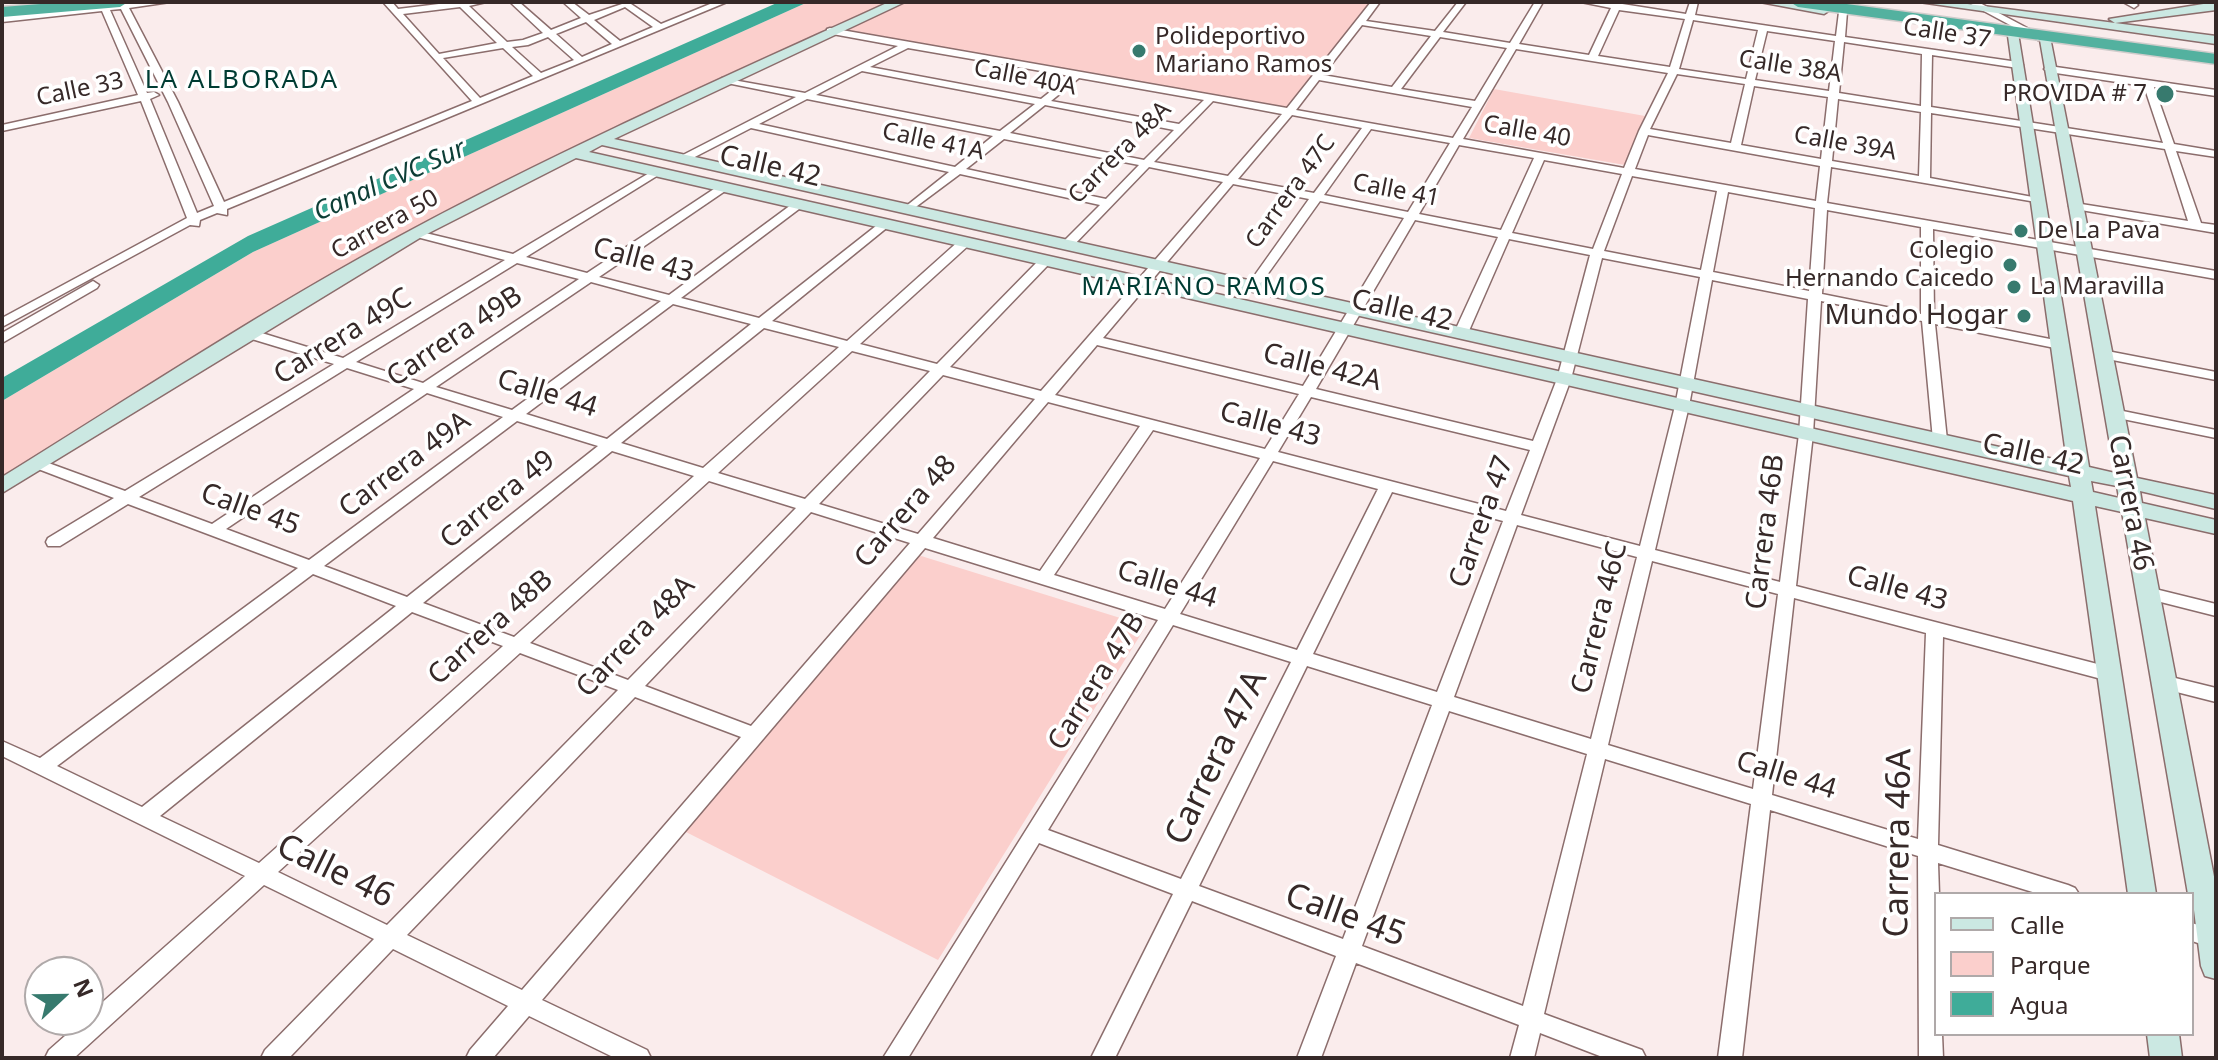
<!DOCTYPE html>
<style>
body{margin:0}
#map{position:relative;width:2218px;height:1060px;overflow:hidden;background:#faecec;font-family:"Noto Sans",sans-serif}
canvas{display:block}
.frame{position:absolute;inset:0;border:4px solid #362928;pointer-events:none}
.legend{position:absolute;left:1934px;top:892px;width:260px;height:144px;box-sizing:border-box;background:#fff;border:2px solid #afa9a9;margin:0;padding:10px 14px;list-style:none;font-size:24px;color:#362928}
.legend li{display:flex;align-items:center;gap:16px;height:40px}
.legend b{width:40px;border:2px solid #afa9a9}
.north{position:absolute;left:24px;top:956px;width:80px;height:80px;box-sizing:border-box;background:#fff;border:2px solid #afa9a9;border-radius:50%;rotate:68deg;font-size:22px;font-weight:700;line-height:32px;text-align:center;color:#362928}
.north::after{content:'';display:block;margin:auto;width:28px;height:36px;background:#377a6e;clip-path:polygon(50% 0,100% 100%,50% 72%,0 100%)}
</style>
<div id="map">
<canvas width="2218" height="1060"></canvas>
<div class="frame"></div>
<ul class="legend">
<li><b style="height:10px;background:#cbe8e2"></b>Calle</li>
<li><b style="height:22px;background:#fbcfcc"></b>Parque</li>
<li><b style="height:22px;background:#3fac99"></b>Agua</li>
</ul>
<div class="north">N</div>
</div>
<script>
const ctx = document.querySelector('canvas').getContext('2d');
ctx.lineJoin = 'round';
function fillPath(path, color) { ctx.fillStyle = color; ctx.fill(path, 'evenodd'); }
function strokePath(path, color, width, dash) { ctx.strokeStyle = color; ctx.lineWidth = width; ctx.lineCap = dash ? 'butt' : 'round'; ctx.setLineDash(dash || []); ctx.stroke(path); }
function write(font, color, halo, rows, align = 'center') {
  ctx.font = font + ' "Noto Sans",sans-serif'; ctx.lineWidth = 7; ctx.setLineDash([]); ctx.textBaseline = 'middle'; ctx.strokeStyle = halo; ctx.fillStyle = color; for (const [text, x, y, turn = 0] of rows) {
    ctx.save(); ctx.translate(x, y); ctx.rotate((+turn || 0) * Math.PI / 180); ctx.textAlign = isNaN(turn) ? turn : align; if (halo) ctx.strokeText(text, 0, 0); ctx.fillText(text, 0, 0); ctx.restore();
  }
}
const green = new Path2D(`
 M808,2H1376L1289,112L830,31L600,135L410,230L2,477V401L253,252Z
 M1494,89L1645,116L1625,165L1469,138Z
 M918,555L1146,626L938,960L684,831Z`);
const water = new Path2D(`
 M779,2H808L253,252L2,401V378L248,236Z`);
const street = new Path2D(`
 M141,2H170L129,8L178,102L224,202L472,101L383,2H392L398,9L455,2H486L469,6L507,42L523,40L543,33L510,2H519L551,30L581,18L563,2H572L589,15L628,2L661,24L715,2H727L227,209V215L217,213L200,220L199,226L190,225L2,327V318L187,218L141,101L2,131V125L138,95L102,11L2,22V16ZM460,7L497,43L439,54L403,14ZM625,7L653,27L620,41L594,20ZM121,9L168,102L214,206L197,213L150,99L159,95L154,92L147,93L110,10ZM586,22L612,44L582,57L556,34ZM548,37L574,60L541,73L512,47L528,45ZM503,48L533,76L480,98L443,58Z
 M1371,2H1380L1366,21L1435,31L1458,2H1466L1443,32L1510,43L1535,2H1543L1519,44L1589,55L1611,8L1581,2L1616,3L1686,14L1690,2H1698L1695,15L1836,36L1839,12L1843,9L1847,12L1845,37L2018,62L2023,65L2018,68L1932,55L1931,107L2163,143L2144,86L2049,72L2044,69L2049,66L2216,90V96L2154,87L2174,144L2216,151V157L2176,151L2201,223L2216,225V233L2075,209L2069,206L2075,203L2188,221L2165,149L1931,113L1930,178L2038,198L2042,199V203L1831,167L1827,203L2216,271V279L1933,229L1934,316L2060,341L2067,345L2060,349L1935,324L1947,440L1940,444L1933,440L1922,321L1821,301L1813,434L1796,586L2109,667L2115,669L2118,674L2115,679L2109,681L1943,637L1938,845L2068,885L2075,888L2079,894H2039L1938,863L1939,894H1936V1034H1942L1943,1058H1919L1918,856L1770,810L1742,1058H1718L1751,804L1605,759L1544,1014L1642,1050L1646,1058H1605L1540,1033L1534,1058H1510L1519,1025L1356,963L1321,1058H1297L1336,956L1192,901L1115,1058H1091L1173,894L1039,843L908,1058H883L1158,620L925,548L542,1000L647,1050L651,1058H615L529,1016L493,1058H466L470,1050L508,1006L393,949L289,1058H261L265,1050L374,939L264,885L74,1058H45L49,1050L83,1020H88V1015L245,876L2,756V741L40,758L298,568L128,504L60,546H48L46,542L48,538L114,498L33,467L30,464L33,461H43L125,491L334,364L242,336V330H252L343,358L505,260L413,236V230L513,254L656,169L662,172L660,174L526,257L587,273L720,185H728V189L599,277L669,295L795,202H803V206L681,298L759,318L881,222H889V226L772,321L847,341L961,239H969V245L860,344L937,364L1041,258H1049V264L950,367L1041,391L1223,182L1149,167L1071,248L1067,249L1061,245L1063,242L1100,205L960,174L909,212L903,209L905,207L949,172L751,128L687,161H679V157L796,97L722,82V78L805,93L898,46L827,33V29L830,28L1287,108ZM1619,10L1685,19L1670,67L1598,56ZM1693,20L1758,30L1746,79L1679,69ZM1362,25L1431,36L1392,87L1323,75ZM1767,31L1835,41L1829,91L1755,80ZM1440,37L1507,48L1475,101L1401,89ZM1844,42L1922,54L1921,106L1839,93ZM908,48L1070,76L1041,99L870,67ZM1516,49L1668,73L1639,131L1624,168L1463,139ZM862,71L1035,104L1000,131L816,95ZM1677,74L1745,84L1731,143L1650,129ZM1079,78L1204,100L1179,124L1051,101ZM1319,80L1472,107L1453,138L1296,110ZM1754,86L1828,97L1821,159L1741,145ZM807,99L993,136L955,167L759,124ZM1838,99L1921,112L1919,176L1832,161ZM1213,101L1282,114L1228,176L1154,162ZM1045,105L1174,130L1144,160L1010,133ZM1292,115L1362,128L1314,193L1238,179ZM1371,129L1450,143L1408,212L1324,195ZM1648,135L1820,166L1816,201L1635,169ZM1004,139L1139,165L1106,199L966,169ZM1459,145L1534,158L1501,230L1419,214ZM1544,160L1622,174L1593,249L1512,233ZM1632,176L1717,191L1701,270L1604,251ZM1233,184L1309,199L1247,286L1253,290L1257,289L1320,201L1404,218L1303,386L1103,338ZM1728,192L1815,208L1809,291L1713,272ZM1827,210L1921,227V314L1822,294ZM1415,220L1498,237L1454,333L1461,337L1468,333L1509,239L1590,255L1557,379L1533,441L1316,389ZM1602,258L1700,277L1675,406L1640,546L1521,515L1571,379ZM517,263L579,279L423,383L356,362ZM1712,280L1808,299L1799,434L1780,582L1655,550L1689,406ZM591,282L661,301L512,410L436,387ZM673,304L751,324L607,439L526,414ZM764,328L839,347L703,468L621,443ZM1097,345L1299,394L1265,449L1055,395ZM852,351L930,371L805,499L718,473ZM347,368L414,389L212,524L139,497ZM943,375L1035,399L918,534L819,504ZM427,393L503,417L309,560L226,529ZM1311,397L1530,450L1506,511L1278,452ZM1048,402L1140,426L1040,571L933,538ZM517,421L598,446L407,597L324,566ZM1153,430L1260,458L1165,609L1054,575ZM612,451L694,476L514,637L423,603ZM1273,461L1378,489L1297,650L1180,614ZM709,481L796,508L628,680L530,643ZM1392,492L1503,521L1437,692L1313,654ZM811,512L910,543L751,726L645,686ZM1517,525L1637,557L1591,739L1454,697ZM1652,561L1778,594L1753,789L1608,745ZM313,574L396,606L142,807L57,766ZM1794,598L1926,633L1918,839L1772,795ZM412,612L503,646L259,863L160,816ZM1173,625L1291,662L1181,879L1048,830ZM520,653L618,690L387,925L278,872ZM1307,666L1432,705L1343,939L1199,886ZM635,697L741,737L522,990L407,935ZM1449,711L1587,754L1523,1006L1362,946Z
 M1967,2H1978L2046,38L2038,40Z
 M2123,2H2134L2138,5L2134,8Z
 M93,281L99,285L97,288L2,343V333Z
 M2102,350L2216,372V380L2097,357V351Z
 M2113,409L2216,430V438L2108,416L2106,413Z
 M2147,587L2216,604V616L2141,597L2139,593Z
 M2163,675L2216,688V702L2157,687L2154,682L2157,677Z
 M2192,923L2216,931V949L2192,941Z`);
const secondary = new Path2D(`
 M889,2H905L614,139L2067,462L2008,36L2018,33L2089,467L2115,473L2040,40L2050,37L2137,478L2216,495V509L2140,491L2142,503L2216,520V534L2145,518L2216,887V979L2205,976L2201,966L2192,894H2188L2122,512L2095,506L2156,894H2128L2073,501L576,158L423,236L2,493V477C138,393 272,304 413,229C568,146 729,75 889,2ZM602,145L2069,476L2071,487L589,152ZM2091,481L2117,486L2119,498L2093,492Z
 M1760,2H1792L1830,10L1824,14Z
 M1919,2H1952L2216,36V44Z
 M2216,2V10L2115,23L2109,19Z
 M2147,1034H2179L2182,1058H2150Z`);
const highway = new Path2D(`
 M66,2H128L120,7L2,17V7Z
 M1790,2H1832L2216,54V64L1798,7Z`);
const markers = [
 [1139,51,8,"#377a6e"],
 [2165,94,10,"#377a6e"],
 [2021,231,8,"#377a6e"],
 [2010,265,8,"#377a6e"],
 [2014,287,8,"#377a6e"],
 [2024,316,8,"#377a6e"]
];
const farStreetnames = [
 ["Calle 37",1947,34,9],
 ["Calle 38A",1790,67,9],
 ["Calle 40A",1025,78,11],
 ["Calle 33",80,90,-12],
 ["Calle 40",1527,132,10],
 ["Calle 41A",933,142,12],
 ["Calle 39A",1845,144,10],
 ["Carrera 48A",1120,153,-45],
 ["Calle 41",1396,191,11],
 ["Carrera 47C",1291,192,-54],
 ["Carrera 50",385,225,-29]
];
const farPoinames = [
 ["Polideportivo",1155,37],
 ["Mariano Ramos",1155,65],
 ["PROVIDA # 7",2147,94,"right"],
 ["De La Pava",2037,231],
 ["Colegio",1994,251,"right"],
 ["Hernando Caicedo",1994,279,"right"],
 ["La Maravilla",2030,287]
];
const farNeighbourhoodnames = [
 ["LA ALBORADA",242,81],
 ["MARIANO RAMOS",1204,288]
];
const farWaternames = [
 ["Canal CVC Sur",390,181,-24]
];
const streetNames = [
 ["Calle 42",770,167,13],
 ["Calle 43",643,261,15],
 ["Calle 42",1402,311,13],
 ["Carrera 49C",343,337,-32],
 ["Carrera 49B",455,337,-34],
 ["Calle 42A",1322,368,14],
 ["Calle 44",547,394,17],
 ["Calle 43",1270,425,15],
 ["Calle 42",2033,455,13],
 ["Carrera 49A",405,465,-37],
 ["Carrera 49",498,500,-39],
 ["Carrera 46",2130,503,79],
 ["Calle 45",250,510,20],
 ["Carrera 48",906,512,-49],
 ["Carrera 47",1482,522,-70],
 ["Carrera 46B",1766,532,-83],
 ["Calle 44",1167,585,17],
 ["Calle 43",1897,589,15],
 ["Carrera 46C",1600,618,-76],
 ["Carrera 48B",491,628,-42],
 ["Carrera 48A",636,637,-46],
 ["Carrera 47B",1097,682,-58],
 ["Calle 44",1786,776,17]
];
const poiNames = [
 ["Mundo Hogar",2008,316]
];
const nearStreetnames = [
 ["Carrera 47A",1217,758,-64],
 ["Carrera 46A",1899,843,-89],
 ["Calle 46",335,872,26],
 ["Calle 45",1345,916,20]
];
fillPath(green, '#fbcfcc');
fillPath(water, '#3fac99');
strokePath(street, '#8b6d6c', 3);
strokePath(secondary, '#8b6d6c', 3);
strokePath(highway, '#cfcccb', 3);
fillPath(street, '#fff');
fillPath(secondary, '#cbe8e2');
fillPath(highway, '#53b19f');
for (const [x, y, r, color] of markers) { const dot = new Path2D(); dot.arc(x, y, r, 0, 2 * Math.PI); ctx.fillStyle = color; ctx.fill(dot); strokePath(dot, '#fff', 3); }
write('24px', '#362928', '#fff', farStreetnames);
write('24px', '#362928', '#fff', farPoinames, 'left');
ctx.letterSpacing = '2px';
write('26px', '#003c33', '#fff', farNeighbourhoodnames);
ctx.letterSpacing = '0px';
write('italic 26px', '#0d3e36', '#fff', farWaternames);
write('28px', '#362928', '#fff', streetNames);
write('28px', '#362928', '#fff', poiNames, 'right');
write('34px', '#362928', '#fff', nearStreetnames);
</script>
